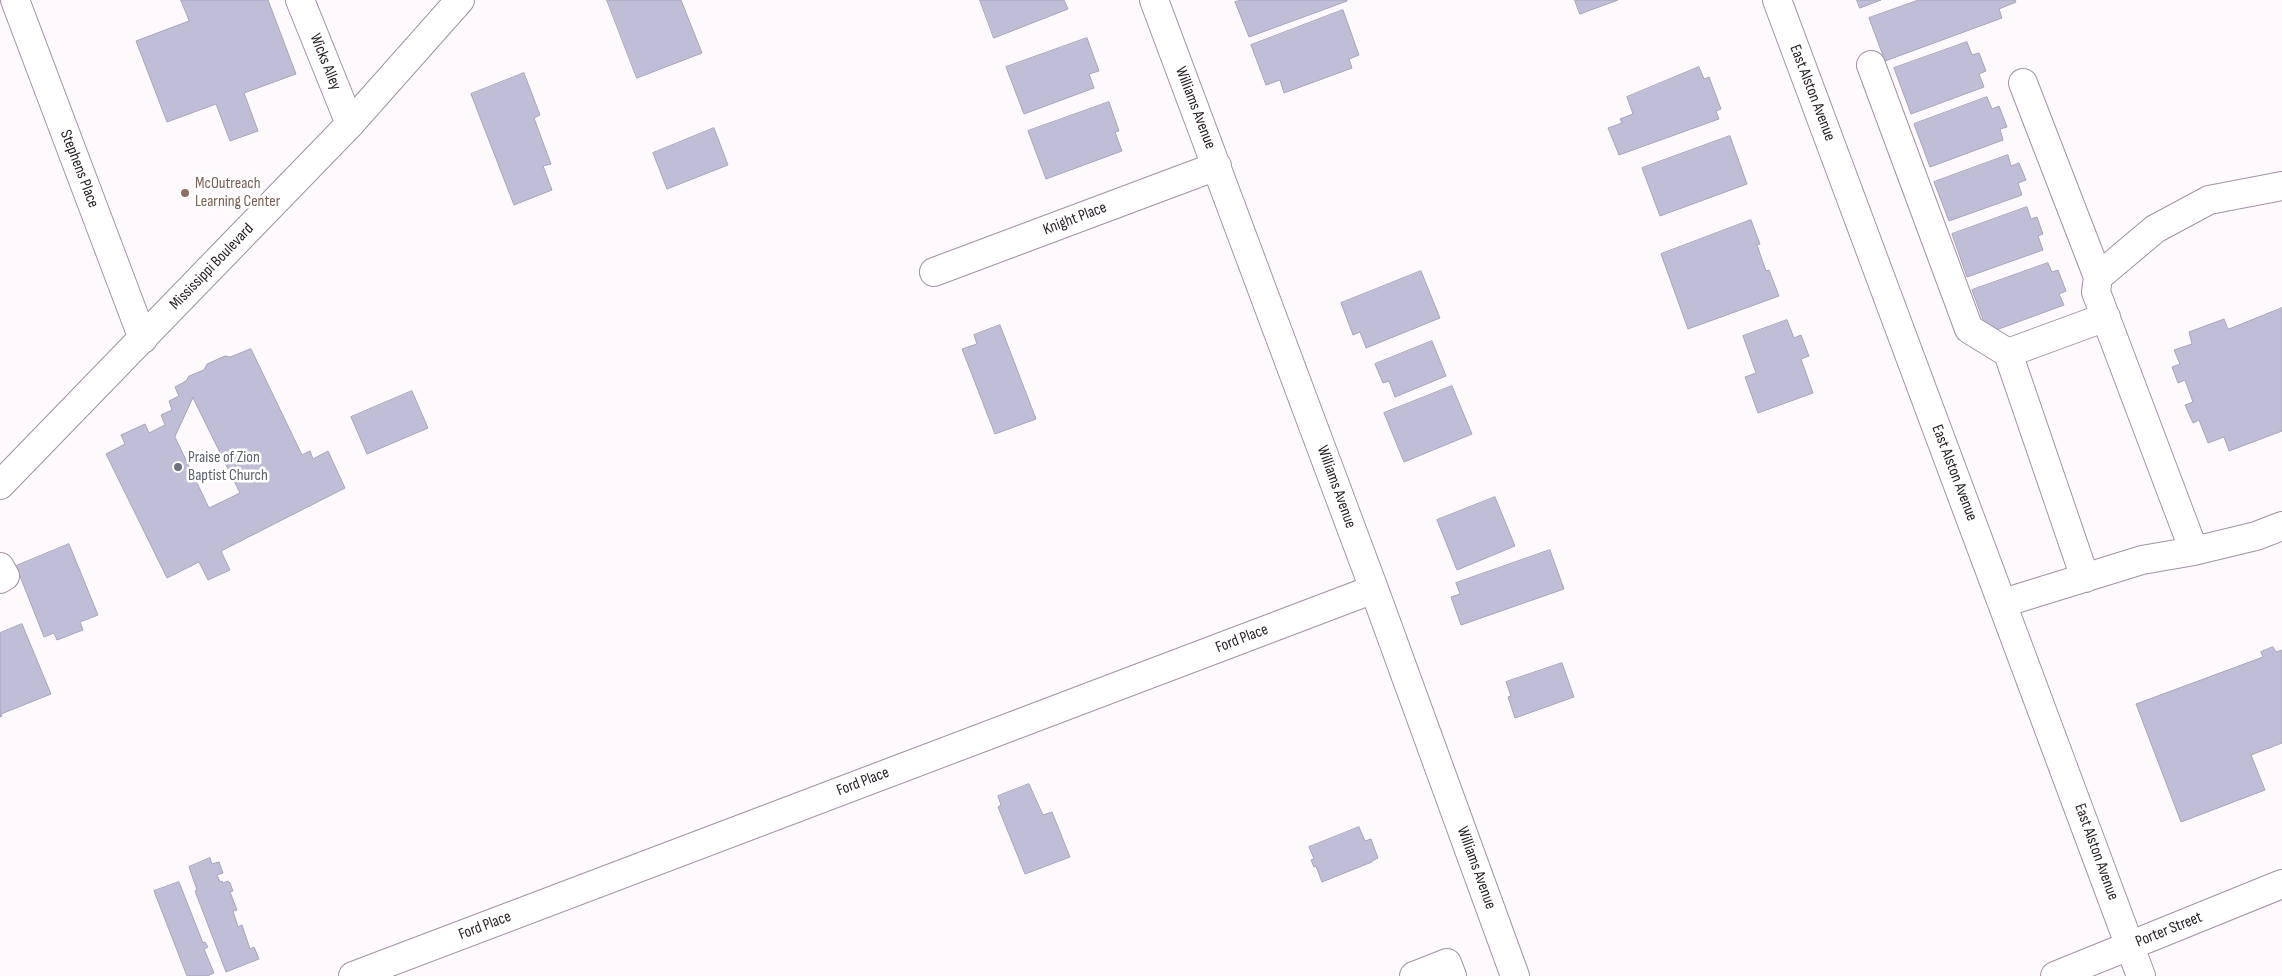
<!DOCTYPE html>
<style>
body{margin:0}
canvas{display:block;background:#fdf9fd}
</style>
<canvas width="2282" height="976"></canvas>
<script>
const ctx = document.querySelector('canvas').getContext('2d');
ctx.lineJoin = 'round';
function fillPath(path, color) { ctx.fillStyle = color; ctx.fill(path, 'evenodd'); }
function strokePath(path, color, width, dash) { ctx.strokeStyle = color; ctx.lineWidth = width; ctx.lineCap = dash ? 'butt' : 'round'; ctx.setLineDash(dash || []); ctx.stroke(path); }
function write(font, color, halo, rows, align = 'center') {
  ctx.font = font + ' "Sofia Sans Condensed",sans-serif'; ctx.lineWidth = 5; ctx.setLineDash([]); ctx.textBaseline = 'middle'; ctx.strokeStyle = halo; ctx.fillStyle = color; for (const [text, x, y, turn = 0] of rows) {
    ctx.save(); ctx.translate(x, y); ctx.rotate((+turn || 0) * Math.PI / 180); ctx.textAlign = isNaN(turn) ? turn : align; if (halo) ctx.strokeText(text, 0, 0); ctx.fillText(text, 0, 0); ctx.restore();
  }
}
const building = new Path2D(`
 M181,0H268L296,74L244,93L258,131L230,141L216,104L167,122L136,41L189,21Z
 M607,0H681L702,53L637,78Z
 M980,0H1064L1068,9L994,38Z
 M1242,0H1347V1L1249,37L1235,2Z
 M1575,0H1618L1580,14Z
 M1857,0H1881L1860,8Z
 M1919,0H2015L2016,2L1999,9L2002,18L1885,61L1869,18Z
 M1343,10L1359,55L1349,59L1352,68L1284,93L1280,80L1266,85L1251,45Z
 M1087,38L1099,71L1089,74L1094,88L1024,114L1006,67Z
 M1967,42L1972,55L1979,53L1986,71L1979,74L1984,87L1911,114L1894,68Z
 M1699,67L1704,79L1709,77L1721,109L1716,111L1719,119L1619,155L1608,128L1622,123L1620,119L1633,114L1627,97Z
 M524,73L540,115L534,118L551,164L543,166L552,190L514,205L471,94Z
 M1987,97L1992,109L1999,106L2007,127L2000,129L2003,140L1930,167L1914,124Z
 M1109,102L1119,131L1115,132L1122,151L1046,179L1028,131Z
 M714,128L728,165L667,189L653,153Z
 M1730,136L1747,184L1660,216L1642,168Z
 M2008,155L2011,166L2019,163L2026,180L2018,183L2022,195L1949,221L1934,182Z
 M2027,207L2031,219L2037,217L2043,234L2038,236L2043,250L1967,277L1952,234Z
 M1751,220L1760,244L1757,245L1766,271L1769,270L1779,296L1688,329L1661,254Z
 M2048,263L2052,272L2058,270L2066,291L2059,294L2064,305L1988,333L1972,290Z
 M1421,271L1440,318L1366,348L1360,332L1353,335L1341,303Z
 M2282,308V431L2229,451L2224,437L2208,443L2199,420L2193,423L2185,405L2193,402L2185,380L2178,383L2172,367L2180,364L2174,350L2192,344L2189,332L2224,319L2228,329Z
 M1787,320L1794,338L1801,335L1809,356L1801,359L1813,393L1758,413L1745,377L1756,373L1743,336Z
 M1000,325L1036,419L995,434L962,349L977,344L974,335Z
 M1432,341L1446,376L1395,397L1389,381L1383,383L1375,364Z
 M251,349L302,455L310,451L313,459L328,451L345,488L221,551L230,570L208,580L199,562L167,578L106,454L125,444L121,435L145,424L149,433L165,425L161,415L172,410L169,401L179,396L175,387L186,381L189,376L204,370L207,364L225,356L230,357ZM193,398L240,493L209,508L175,437Z
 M1452,386L1472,434L1404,462L1384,413Z
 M412,391L428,428L367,454L351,417Z
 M1495,497L1515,546L1457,570L1437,520Z
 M69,544L98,615L80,622L83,630L57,640L54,633L44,637L16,566Z
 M1550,550L1564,589L1461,625L1451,597L1460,594L1456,583Z
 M22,624L51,694L1,714L2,716L0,717V633Z
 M2273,647L2276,652L2282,650V743L2251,755L2265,790L2181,822L2136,704L2263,657L2261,652Z
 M1562,663L1574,697L1515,718L1508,697L1511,696L1506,682Z
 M1029,784L1043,815L1052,812L1070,857L1025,874L998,807L1001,805L998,796Z
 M1359,827L1365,841L1371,839L1378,858L1372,861V862L1322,882L1316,866L1314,867L1311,860L1314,859L1309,847Z
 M210,858L212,864L219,862L223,873L217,875L220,882L222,881L223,883L228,881L230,883L233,891L230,892L237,910L233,911L238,927L242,925L250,949L254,947L259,959L226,972L195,891L197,890L189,867Z
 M179,882L203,943L205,942L208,947L204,949L214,973L207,976H187L154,891Z`);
const minor = new Path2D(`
 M15,0L143,339
 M300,0L350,124
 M1154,0L1374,589L1515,976
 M1777,0L2141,976
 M1871,65L1969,329L2008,353
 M2023,83L2098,277
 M934,272L1217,166
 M2194,551L2096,292L2098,277L2155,229L2209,200L2282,186
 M0,567L5,576L0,579
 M2085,578L2008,353L2106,317
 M2003,603L2142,560L2194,551L2256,536L2282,526
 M353,976L1374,589
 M1414,976L1447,963L1452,976
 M2055,976L2282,884`);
const major = new Path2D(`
 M0,485L350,124L460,0`);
const markers = [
 [185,193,5,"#8d6e63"],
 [178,467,5,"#6b7280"]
];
const streetNames = [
 ["Wicks Alley",325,62,68],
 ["East Alston Avenue",1812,93,69],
 ["Williams Avenue",1195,108,69],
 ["Stephens Place",79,169,69],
 ["Knight Place",1075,219,-21],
 ["Mississippi Boulevard",212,267,-46],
 ["East Alston Avenue",1954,473,69],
 ["Williams Avenue",1336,487,70],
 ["Ford Place",1242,639,-21],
 ["Ford Place",863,782,-21],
 ["East Alston Avenue",2096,852,70],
 ["Williams Avenue",1476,868,70],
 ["Ford Place",485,926,-21],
 ["Porter Street",2169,930,-22]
];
const educationNames = [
 ["McOutreach",195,184],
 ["Learning Center",195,202]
];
const worshipNames = [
 ["Praise of Zion",188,458],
 ["Baptist Church",188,476]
];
fillPath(building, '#c0bed7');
strokePath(building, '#a6a4bd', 1);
strokePath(minor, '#a490a3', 30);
strokePath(major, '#a490a3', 30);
strokePath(minor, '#fff', 28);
strokePath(major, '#fff', 28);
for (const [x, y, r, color] of markers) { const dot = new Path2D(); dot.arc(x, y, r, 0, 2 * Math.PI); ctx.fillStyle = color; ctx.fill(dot); strokePath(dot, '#fff', 2); }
write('16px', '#241d24', '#fff', streetNames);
write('16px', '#785e54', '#fff', educationNames, 'left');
write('16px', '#5b616d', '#fff', worshipNames, 'left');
</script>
